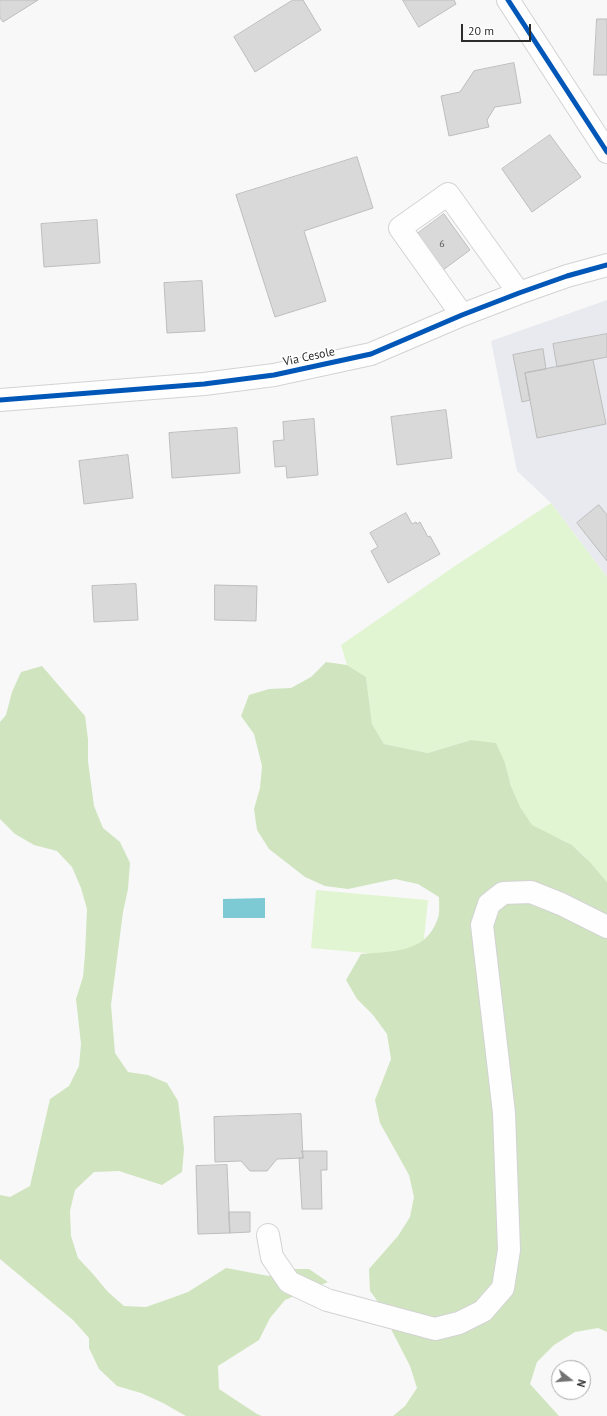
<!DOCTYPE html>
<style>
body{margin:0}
#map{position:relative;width:607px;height:1416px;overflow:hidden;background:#f8f8f8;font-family:"PT Sans",sans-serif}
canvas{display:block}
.north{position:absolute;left:551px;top:1360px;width:40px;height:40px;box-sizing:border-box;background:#fff;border:1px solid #aaabab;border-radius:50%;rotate:107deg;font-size:11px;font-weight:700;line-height:16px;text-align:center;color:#2b2c2c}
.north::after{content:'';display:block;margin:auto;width:14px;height:18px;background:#737373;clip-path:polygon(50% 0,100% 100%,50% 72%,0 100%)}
.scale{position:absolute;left:461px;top:24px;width:70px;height:18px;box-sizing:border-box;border:2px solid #2b2c2c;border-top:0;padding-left:5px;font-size:12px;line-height:14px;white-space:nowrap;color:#2b2c2c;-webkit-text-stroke:3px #fff;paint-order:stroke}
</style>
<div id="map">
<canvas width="607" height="1416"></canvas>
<div class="north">N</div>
<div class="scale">20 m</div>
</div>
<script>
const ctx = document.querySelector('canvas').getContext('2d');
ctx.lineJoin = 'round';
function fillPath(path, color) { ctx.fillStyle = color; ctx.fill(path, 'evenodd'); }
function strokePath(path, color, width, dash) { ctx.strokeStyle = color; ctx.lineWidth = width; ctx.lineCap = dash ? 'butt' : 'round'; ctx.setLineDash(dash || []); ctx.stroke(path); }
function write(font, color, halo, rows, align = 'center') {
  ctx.font = font + ' "PT Sans",sans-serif'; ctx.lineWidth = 3.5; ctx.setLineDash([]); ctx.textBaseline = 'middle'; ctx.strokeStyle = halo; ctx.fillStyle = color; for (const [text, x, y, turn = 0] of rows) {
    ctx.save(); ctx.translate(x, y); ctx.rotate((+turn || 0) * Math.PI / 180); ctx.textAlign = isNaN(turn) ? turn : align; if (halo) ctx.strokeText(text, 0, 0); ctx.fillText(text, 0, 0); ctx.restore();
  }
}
const built = new Path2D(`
 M607,300V577L551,503L517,471L491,341Z`);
const green = new Path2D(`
 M551,503L607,577V882C596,870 586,856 573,846C563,838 541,833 532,825C517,810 510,783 505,763L471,740L428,753L384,744L372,724L366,677L347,665L341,645L452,568Z
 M316,890L428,900L422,958L311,948Z`);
const forest = new Path2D(`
 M326,662L347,665L366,677L372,724L384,744L428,753L471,740L496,743L505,763L511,786L520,807L532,825L572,845L589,861L607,882V1332L598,1328L575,1332L554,1345L537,1362L530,1384L559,1416H393L405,1406L417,1388L410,1366L392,1331L384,1310L370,1291L369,1269L398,1236L410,1217L414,1197L409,1175L380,1123L375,1100L391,1059L387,1034L373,1015L357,999L346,980L361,954C392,951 426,954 438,918C440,912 439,903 439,897L418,884L395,879L348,889L325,886L305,877L269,849L257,830L254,809L260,788L262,766L254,734L241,716L249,695L269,689L291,688L311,677Z
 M42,666L85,716L88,739V761L94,806L103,828L120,842L130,863L128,889L123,912L111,1005L115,1053L128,1072L148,1075L167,1083L178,1101L184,1149L182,1172L162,1185L119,1171L94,1172L75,1190L70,1211L71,1236L78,1258L93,1274L108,1292L124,1306L146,1307L166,1300L188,1292L226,1268L269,1276L288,1269H309L328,1282L285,1300L270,1318L259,1340L218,1366L219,1389L257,1414L262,1416H186L163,1403L141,1393L117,1386L99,1369L89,1348V1338L73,1320L0,1259V1195L10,1197L30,1186L50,1099L69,1086L79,1066L81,1044L76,999L83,977L85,954L87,909L81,888L72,867L57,851L34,845L15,834L0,819V722L6,715L12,692L21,672Z`);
const water = new Path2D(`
 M265,898V918H223V899Z`);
const building = new Path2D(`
 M0,0H38L3,22L0,18Z
 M293,0H303L321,30L255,72L234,37Z
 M403,0H454L456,4L419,27Z
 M597,19H607V75H594Z
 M514,63L521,103L495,107L487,120L489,127L449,136L441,96L460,92L474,71Z
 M550,135L581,177L532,212L502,169Z
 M357,157L373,208L304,231L326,301L275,317L236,195Z
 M444,214L470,250L439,273L413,237Z
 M97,220L100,263L44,267L41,224Z
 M202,281L205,331L167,333L164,283Z
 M607,334V357L557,367L553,344Z
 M543,349L546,369L525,373L530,400L522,402L513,355Z
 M593,360L606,424L537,438L525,373Z
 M446,410L452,458L397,465L391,417Z
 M314,419L318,475L287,478L286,466L275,467L273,441L284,440L283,422Z
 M237,428L240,473L172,478L169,433Z
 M128,455L133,498L84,504L79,461Z
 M599,505L607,515V561L577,523Z
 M406,513L412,524L416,522L417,524L420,522L428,537L430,536L440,554L388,583L371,551L378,547L370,533Z
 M136,584L138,620L94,622L92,586Z
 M215,585L257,586L256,621L215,620Z
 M301,1114L303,1158L277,1159L267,1171H250L241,1161L215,1162L214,1117Z
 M302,1151H327V1170H321L322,1209H302L299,1158H303Z
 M227,1165L230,1233L198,1234L196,1166Z
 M229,1212H250V1232L230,1233Z`);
const minor = new Path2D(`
 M508,0L607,152
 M462,315L400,228L448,194L519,293
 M0,400L204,384L274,375L371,354L462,315L519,293L567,276L607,265
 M268,1235L272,1257L289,1282L327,1300L435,1329L459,1323L483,1311L503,1288L509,1250L504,1113L482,925L489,904L503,893L531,892L561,904L607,927`);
const cycleway = new Path2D(`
 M508,0L607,152
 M0,400L204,384L274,375L371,354L462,315L519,293L567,276L607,265`);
const numberNames = [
 ["6",442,244]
];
const streetNames = [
 ["Via Cesole",309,357,-12]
];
fillPath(built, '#e8eaef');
fillPath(green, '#e2f5d3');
fillPath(forest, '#d0e5bf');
fillPath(water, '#7dcad4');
fillPath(building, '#d9d9d9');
strokePath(building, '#bdbdbd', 1);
strokePath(minor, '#d3d3d3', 24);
strokePath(minor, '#fefefe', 22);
strokePath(cycleway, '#0057b8', 5);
write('10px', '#565757', null, numberNames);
write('12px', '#2b2c2c', '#fff', streetNames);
</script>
